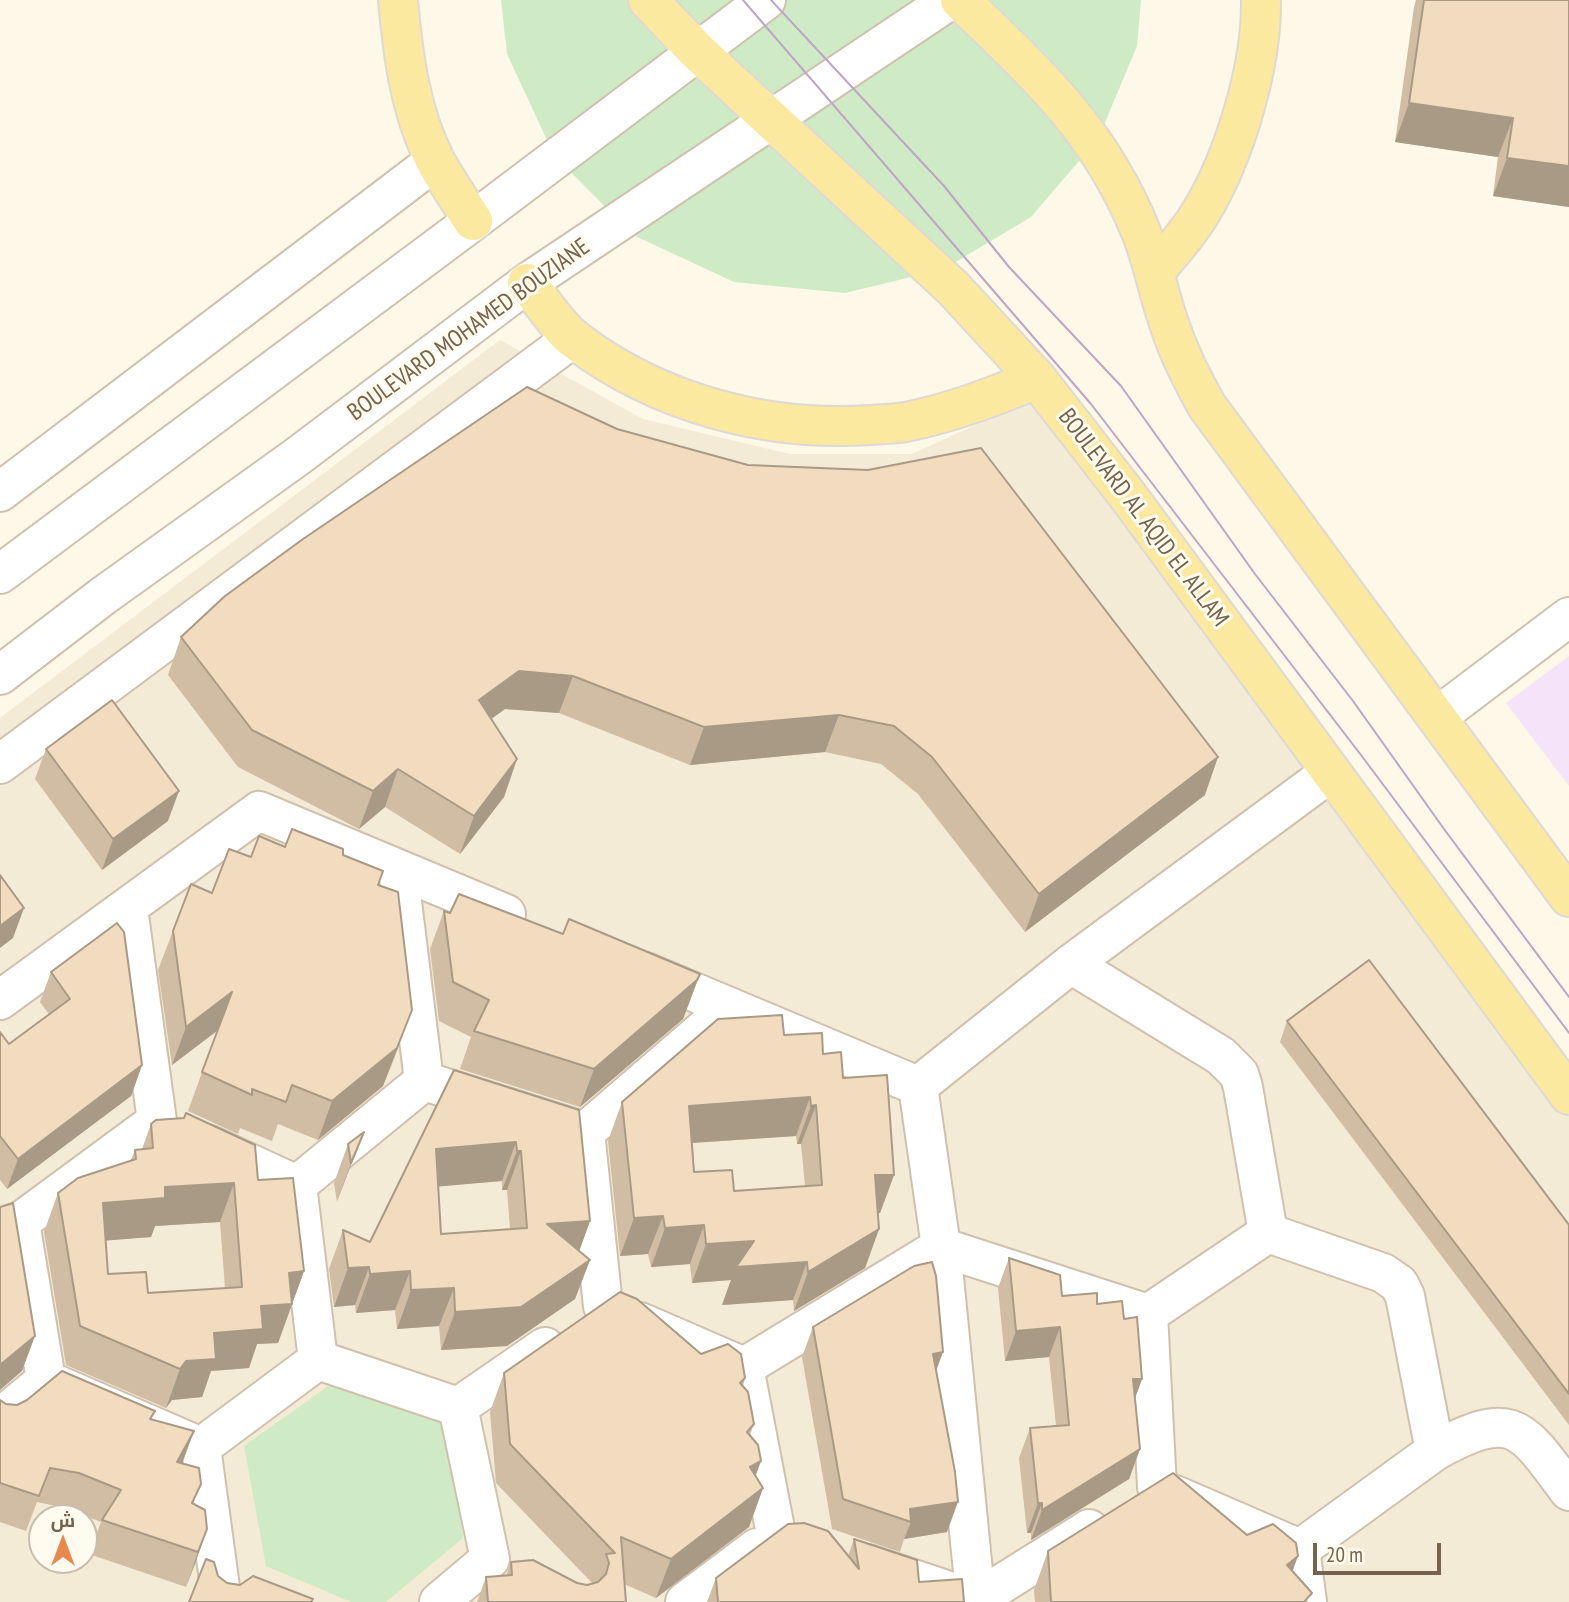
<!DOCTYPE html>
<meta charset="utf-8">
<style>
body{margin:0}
#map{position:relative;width:1569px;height:1602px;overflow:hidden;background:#fdf8e7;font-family:"PT Sans Narrow",Cairo,sans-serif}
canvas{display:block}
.north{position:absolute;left:28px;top:1504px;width:70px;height:70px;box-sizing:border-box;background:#fffbee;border:2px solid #c9bead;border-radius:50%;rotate:0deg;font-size:19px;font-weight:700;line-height:28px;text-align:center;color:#77624b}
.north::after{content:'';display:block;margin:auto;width:24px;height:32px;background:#e7894c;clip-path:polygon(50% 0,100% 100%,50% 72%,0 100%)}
.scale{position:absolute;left:1313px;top:1543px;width:128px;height:32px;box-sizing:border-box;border:4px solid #77624b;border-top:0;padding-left:9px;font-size:21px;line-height:24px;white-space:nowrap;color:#77624b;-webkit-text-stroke:5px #fffbee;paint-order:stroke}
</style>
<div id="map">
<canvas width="1569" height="1602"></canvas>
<div class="north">ش</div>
<div class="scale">20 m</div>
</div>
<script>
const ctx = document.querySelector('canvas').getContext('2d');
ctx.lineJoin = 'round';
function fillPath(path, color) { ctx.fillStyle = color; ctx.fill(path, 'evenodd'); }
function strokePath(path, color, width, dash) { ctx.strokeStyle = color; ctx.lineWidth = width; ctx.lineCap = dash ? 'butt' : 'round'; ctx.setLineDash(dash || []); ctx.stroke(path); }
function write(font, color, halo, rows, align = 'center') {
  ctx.font = font + ' "PT Sans Narrow",sans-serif'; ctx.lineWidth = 6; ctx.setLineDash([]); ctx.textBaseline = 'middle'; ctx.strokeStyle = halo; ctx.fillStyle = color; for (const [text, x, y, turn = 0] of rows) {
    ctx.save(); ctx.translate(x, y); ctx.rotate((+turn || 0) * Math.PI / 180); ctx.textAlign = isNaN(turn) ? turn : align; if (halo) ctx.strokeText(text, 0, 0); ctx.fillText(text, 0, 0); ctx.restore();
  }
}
const residential = new Path2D(`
 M500,340L643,419L790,454H912L1036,397L1569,1113V1602H0V718ZM42,1518H84V1560H42Z`);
const education = new Path2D(`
 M1569,656V786L1506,703Z`);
const green = new Path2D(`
 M501,0H1141L1137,46L1098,139L1031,217L944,269L845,293L734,282L633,235L554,155L507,54Z
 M337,1380L450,1420L463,1538L386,1602H351L266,1566L244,1446Z`);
const minor = new Path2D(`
 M0,492L435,161
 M0,574L473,221L766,0
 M0,675L103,596L298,456L527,283L950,0
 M1438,716L1569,617
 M0,764L573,338
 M398,869L424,1081
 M128,908L157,1121
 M1071,964L1221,1056L1239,1074L1243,1087L1268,1233L1383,1273L1399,1284L1405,1296L1435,1451C1513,1408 1521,1426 1569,1491
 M646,972L918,1086
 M0,1000L259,811L506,914
 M918,1086L941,1247L976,1602
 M918,1086L1071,964L1331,772
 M585,1132L730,1007
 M585,1132L603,1306
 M210,1145L297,1185
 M297,1185L424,1081L585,1132
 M297,1185L318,1360
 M20,1222L157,1121
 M20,1222L46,1380
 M1148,1314L1157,1487
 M1148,1314L1268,1233
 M640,1322L744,1367
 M318,1360L458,1407
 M744,1367L941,1247L1148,1314
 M744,1367L776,1534
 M46,1380L201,1447
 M458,1407L545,1347
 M458,1407L490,1559
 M0,1418L46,1380
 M201,1447L222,1602
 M201,1447L318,1360
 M1175,1495L1300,1549L1435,1451
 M1300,1549L1307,1602
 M868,1564L976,1600L1089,1529
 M439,1602L490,1559
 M685,1602L757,1548`);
const major = new Path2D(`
 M398,0C403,55 410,112 436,162C447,182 461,202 473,221
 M648,0L698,52L953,288L1037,379L1128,496L1569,1095
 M960,0C1037,74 1100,130 1141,232C1154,264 1159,297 1171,329C1180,356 1193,381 1207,406L1569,897
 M1155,272C1170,253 1189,233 1201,212C1235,156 1262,65 1261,0
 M527,283C541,300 558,327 575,340C658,403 766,432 869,425C881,424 894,424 906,422C954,412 992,397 1037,379`);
const tram = new Path2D(`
 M743,0L1091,404L1361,755L1569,1033
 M771,0L944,186L1009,267L1121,386L1255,574L1353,701L1444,829L1569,997`);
const wall = new Path2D(`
 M1416,0H1569V207L1493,196L1498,157L1395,142L1414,7Z
 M303,539L1205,795L1025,932L918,794L881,764L825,752L690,765L559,713L505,709L491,719L517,759L504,797L460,854L385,807L359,829L238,767L168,675L181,637Z
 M46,749L168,821L102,870L35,779Z
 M285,847L343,855L378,885L398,1049L383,1086L318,1140L278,1124L272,1141L240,1128L238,1134L188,1111L217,1031L172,1065L158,970L173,931L251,857Z
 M444,911L450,913L563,934L700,974L683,1019L580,1107L460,1069L471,1037L439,1021L430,949Z
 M51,972L142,1065L131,1096L7,1189L0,1180V1032L9,1044L49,1014L40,1002Z
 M1287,1021L1569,1225V1425L1280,1042Z
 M784,1035L823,1054L843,1078L894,1175L880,1213H878L879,1229L865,1268L794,1311L793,1300L722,1305L731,1280L692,1283L690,1264L651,1267L648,1254L620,1256L608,1141L622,1102ZM796,1136L797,1144H801L805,1186L734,1191L694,1172L692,1143Z
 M454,1070L590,1221L579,1251L590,1260L575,1299L507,1346L441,1350L439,1326L397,1329L395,1310L356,1313L355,1305L334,1307L329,1269L343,1230L370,1242ZM502,1181V1190H507L510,1229L441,1234L438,1186Z
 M151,1124L258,1180L304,1271L278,1343L257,1344L249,1368L211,1371L202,1397L172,1400L166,1408L66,1365L44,1232L58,1193L131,1160L135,1150L142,1149ZM220,1222L225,1288L148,1293L108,1274L106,1240L151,1237L155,1226Z
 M364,1132L349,1170L337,1202L334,1183L348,1144Z
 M1009,1258L1062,1296L1097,1304L1124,1319L1142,1379L1135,1398L1140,1449L1129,1479L1031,1540V1533H1027L1019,1458L1030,1428L1056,1426L1049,1357L1005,1361L998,1288Z
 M813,1327L936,1371L947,1532L904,1539L900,1552L832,1529L802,1357Z
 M701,1354L745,1378L743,1386L754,1424L750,1435L756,1476L763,1488L749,1527L656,1598L624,1584L626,1602H477L486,1577L506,1576L511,1562L577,1583L587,1585L593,1584L496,1483L490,1412L504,1373Z
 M0,1400L6,1404L152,1420L194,1431L182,1464L194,1504L207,1529L186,1587L89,1554L101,1522L66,1508L37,1502L26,1531L0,1522Z
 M1247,1535L1293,1571L1308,1602H1035L1034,1590L1048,1551Z
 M854,1539L919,1582L964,1602H707L716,1578L848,1556Z`);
const shadedWall = new Path2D(`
 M1409,103L1513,118L1498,157L1395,142Z
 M1507,158L1569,166V207L1493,196Z
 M519,671L573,676L559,713L505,709L465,738L479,700Z
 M839,715L825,752L690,765L704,727Z
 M1218,757L1205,795L1025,932L1039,894Z
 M517,759L504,797L460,854L474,816Z
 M398,769L385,807L359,829L373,791Z
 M179,791L168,821L102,870L113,839Z
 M24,908L13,938L0,948V926Z
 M700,974L683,1019L580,1107L594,1069Z
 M232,992L218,1030L172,1065L186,1027Z
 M412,1010L383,1086L318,1140L332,1101Z
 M142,1065L131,1096L7,1189L18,1159Z
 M810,1097L796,1136L675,1144L689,1106Z
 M816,1105L801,1144H797L811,1106Z
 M364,1132L349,1170L337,1202L351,1163Z
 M516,1142L502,1181L422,1188L436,1149Z
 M517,1151H521L507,1190H502Z
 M875,1175H894L880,1213L861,1214Z
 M234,1183L220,1222L155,1226L151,1237L89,1242L103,1203L165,1187Z
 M663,1216L648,1254L620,1256L634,1218Z
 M590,1221L576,1260L547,1224Z
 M704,1225L690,1264L651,1267L665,1228Z
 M879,1229L865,1268L794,1311L808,1272Z
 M754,1241L807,1262L793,1300L722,1305L731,1280L692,1283L706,1244Z
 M590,1260L575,1299L507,1346L441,1350L455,1312Z
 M369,1267L355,1305L334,1307L348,1268Z
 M304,1271L278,1343L257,1344L249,1368L211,1371L202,1397L172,1400L166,1408L180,1369L186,1361L214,1333L261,1306L289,1273Z
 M410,1271L395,1310L356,1313L370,1274Z
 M454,1288L439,1326L397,1329L411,1290Z
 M1060,1327L1049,1357L1005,1361L1016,1331Z
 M35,1336L22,1371L0,1390V1365Z
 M943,1352L932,1382L933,1354Z
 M1133,1379H1142L1131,1409Z
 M194,1431L181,1466L177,1462Z
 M1140,1449L1129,1479L1031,1540L1042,1510Z
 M761,1461L747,1500L750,1467Z
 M763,1488L749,1527L656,1598L671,1559Z
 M958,1502L947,1532L904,1539L911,1522L910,1509Z
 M1038,1503H1042L1031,1533H1027Z
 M207,1529L195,1564L186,1587L198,1552Z
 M1298,1556L1284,1595L1287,1565Z`);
const building = new Path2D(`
 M1424,0H1569V166L1507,158L1513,118L1409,103Z
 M527,387L617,429L748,465L868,470L981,448L1218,757L1039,894L932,757L894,726L839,715L704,727L573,676L519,671L479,700L517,759L474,816L398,769L373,791L252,730L181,637L225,596L303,539Z
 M112,700L179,791L113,839L46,749Z
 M292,829L343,849V855L383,871L378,885L398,892L412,1010L397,1048L332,1101L292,1085L286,1102L252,1089V1095L202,1072L232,992L186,1027L173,931L191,884L212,893L229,849L251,857L259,836L285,847Z
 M0,875L24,908L0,926Z
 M459,894L563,934L569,919L700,974L697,980L594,1069L474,1031L489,1000L453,982L444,911L450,913Z
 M117,923L124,932L142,1065L18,1159L0,1136V1032L9,1044L70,999L51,972Z
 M1369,960L1569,1225V1394L1287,1021Z
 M782,1015L784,1035L822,1033L823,1054L841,1052L843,1078L887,1075L894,1175H875L879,1229L808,1272L807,1262L736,1267L754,1241L706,1244L704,1225L665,1228L663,1216L634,1218L622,1102L718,1019ZM810,1097L811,1106L816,1105L822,1185L734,1191L732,1170L694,1172L689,1106Z
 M454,1070L579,1110L590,1221L547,1224L590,1260L521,1307L455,1312L454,1288L411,1290L410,1271L370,1274L369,1267L348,1268L343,1230L370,1242ZM516,1142L517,1151H521L527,1228L441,1234L436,1149Z
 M186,1113L255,1145L258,1180L293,1178L304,1271L289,1273L292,1304L261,1306L263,1329L214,1333L216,1359L186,1361L180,1369L80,1326L58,1193L78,1178L136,1159L135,1150L153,1148L151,1124L156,1120L184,1118ZM234,1183L242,1287L148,1293L146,1272L108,1274L103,1203L165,1198V1187Z
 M364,1132L351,1163L348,1144Z
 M13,1203L35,1336L0,1365V1207Z
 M1009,1258L1060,1275L1062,1296L1097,1293V1304L1122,1301L1124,1319L1137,1317L1142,1379H1133L1140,1449L1042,1510V1503H1038L1030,1428L1069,1425L1060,1327L1016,1331Z
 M932,1262L936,1276L943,1352L933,1354L955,1472L958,1502L910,1509L911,1522L843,1499L813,1327L914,1266Z
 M620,1292L637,1299L701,1354L728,1344L741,1354L745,1378L740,1383L748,1392L754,1424L747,1432L758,1445L761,1461L750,1467L763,1488L671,1559L621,1537L626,1602H488L486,1577L512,1575L511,1562L533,1560L577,1583L587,1585L598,1582L606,1574L609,1563L606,1554L615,1553L510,1444L504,1373Z
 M62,1371L155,1411L150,1419L194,1431L177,1462L199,1468L201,1484L192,1503L205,1510L207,1529L198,1552L102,1520L121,1490L79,1473L50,1468L39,1496L0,1483V1400L6,1404L17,1405L27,1400Z
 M1173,1473L1247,1535L1273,1524L1296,1543L1298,1556L1287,1565L1312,1593L1304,1602H1051L1048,1551Z
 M804,1523L828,1531L859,1569L854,1539L917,1560L919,1582L962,1579L964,1602H718L716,1578L788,1524Z
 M206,1559L214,1562L218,1576L227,1583L240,1585L253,1576L313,1599L311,1602H189Z`);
const streetNames = [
 ["BOULEVARD MOHAMED BOUZIANE",469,330,-36],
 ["BOULEVARD AL AQID EL ALLAM",1143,518,53]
];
fillPath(residential, '#f4ebd6');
fillPath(education, '#f5e4f9');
fillPath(green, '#ceebc5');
strokePath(minor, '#cfc1ad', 42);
strokePath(major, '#ded9d4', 42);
strokePath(minor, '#fff', 38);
strokePath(major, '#fbe9a0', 38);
strokePath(tram, '#bda5c7', 2);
fillPath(wall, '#d0bda4');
fillPath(shadedWall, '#a99a86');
fillPath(building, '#f2dcbf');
strokePath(building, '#a99a86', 2);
write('24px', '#77624b', '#fffbee', streetNames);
</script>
